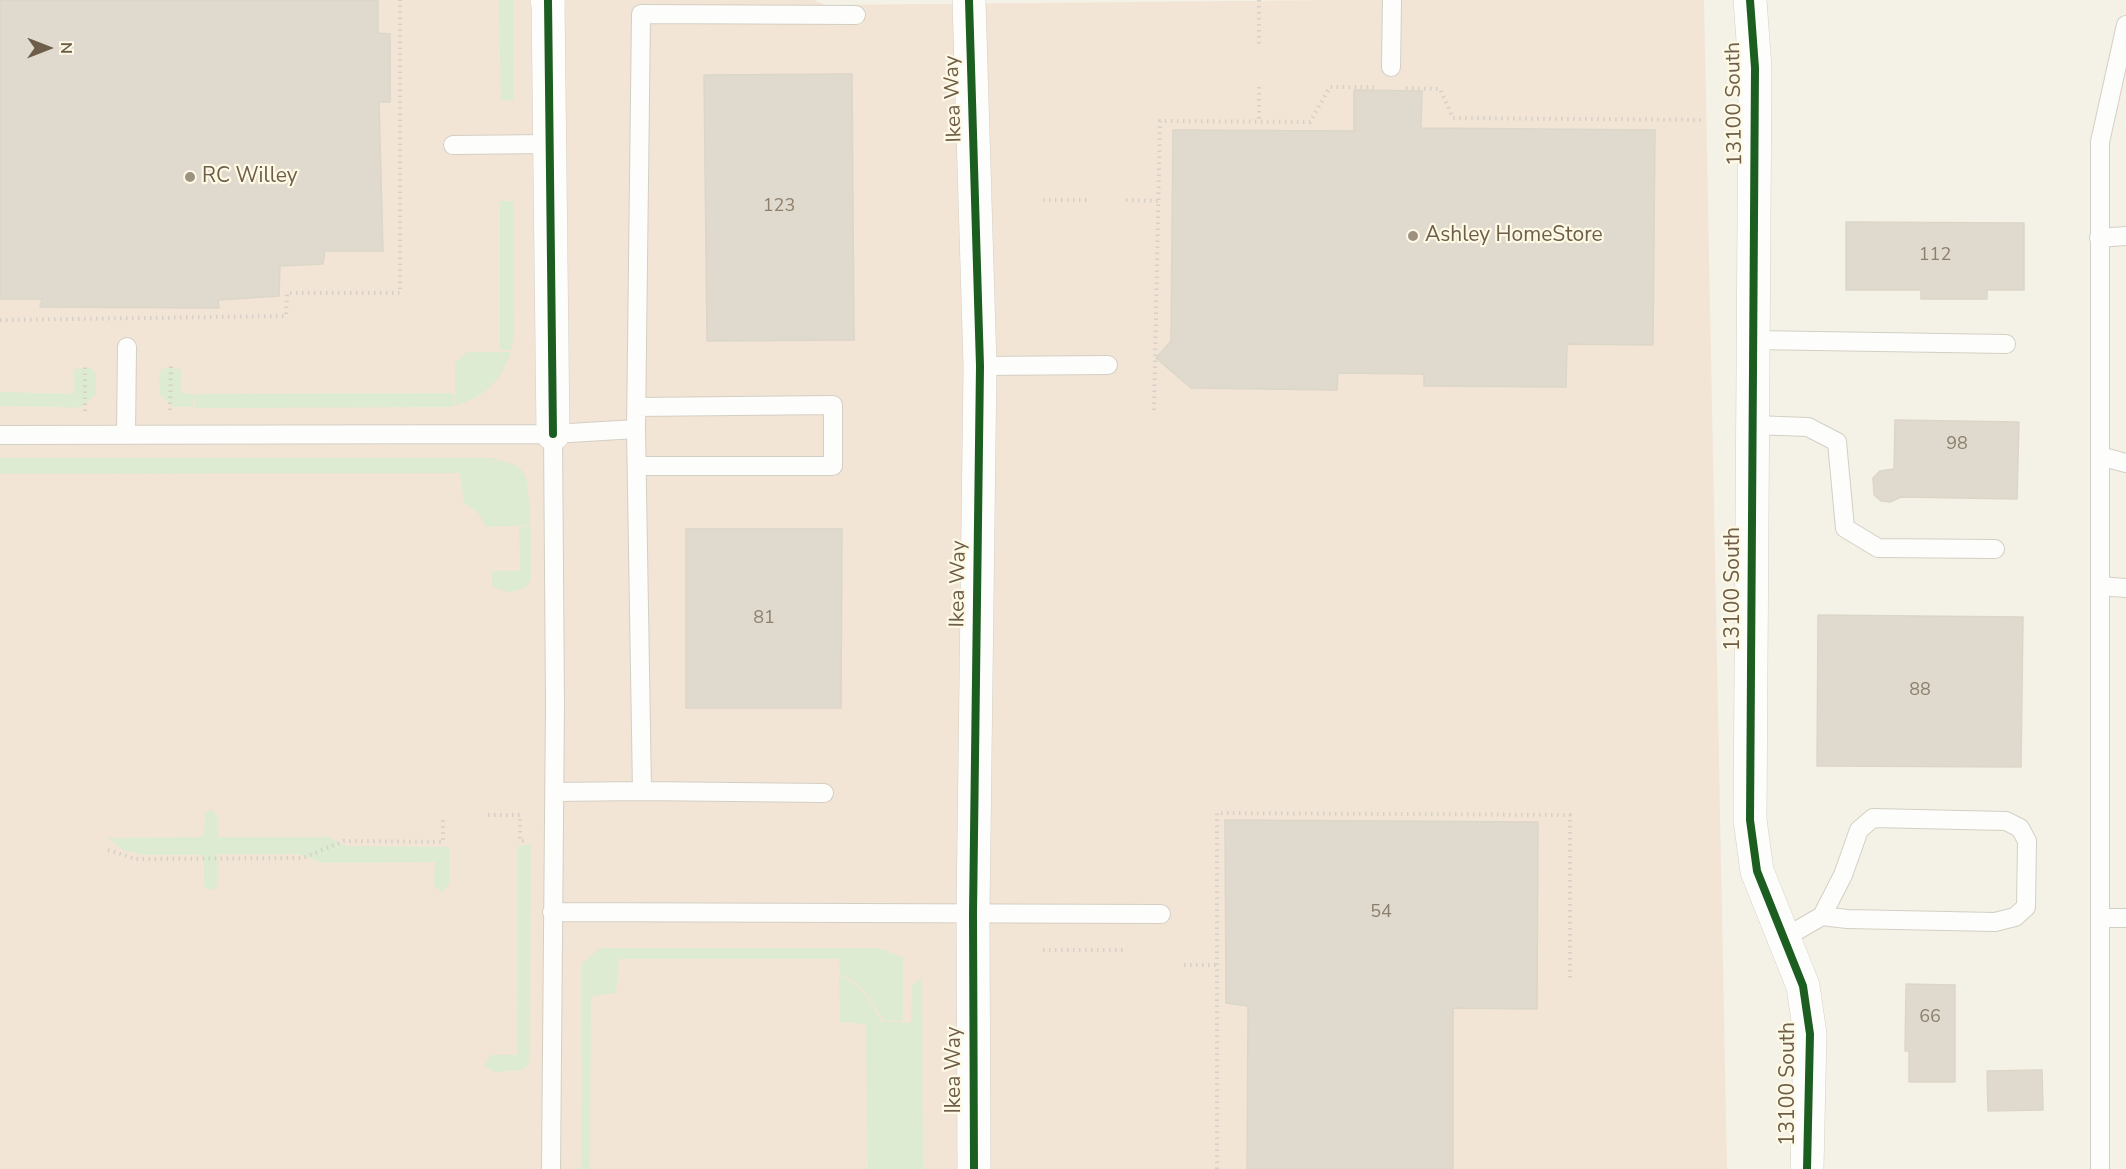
<!DOCTYPE html>
<style>
body{margin:0}
#map{position:relative;width:2126px;height:1169px;overflow:hidden;background:#f4f2e6;font-family:"Nunito Sans",sans-serif}
canvas{display:block}
.north{position:absolute;left:18px;top:18px;width:60px;height:60px;-webkit-text-stroke:4px #fef9e5;paint-order:stroke;rotate:90deg;font-size:16px;font-weight:700;line-height:24px;text-align:center;color:#6e5e49}
.north::after{content:'';display:block;margin:auto;width:21px;height:27px;background:#6e5e49;clip-path:polygon(50% 0,100% 100%,50% 72%,0 100%)}
</style>
<div id="map">
<canvas width="2126" height="1169"></canvas>
<div class="north">N</div>
</div>
<script>
const ctx = document.querySelector('canvas').getContext('2d');
ctx.lineJoin = 'round';
function fillPath(path, color) { ctx.fillStyle = color; ctx.fill(path, 'evenodd'); }
function strokePath(path, color, width, dash) { ctx.strokeStyle = color; ctx.lineWidth = width; ctx.lineCap = dash ? 'butt' : 'round'; ctx.setLineDash(dash || []); ctx.stroke(path); }
function write(font, color, halo, rows, align = 'center') {
  ctx.font = font + ' "Nunito Sans",sans-serif'; ctx.lineWidth = 4.5; ctx.setLineDash([]); ctx.textBaseline = 'middle'; ctx.strokeStyle = halo; ctx.fillStyle = color; for (const [text, x, y, turn = 0] of rows) {
    ctx.save(); ctx.translate(x, y); ctx.rotate((+turn || 0) * Math.PI / 180); ctx.textAlign = isNaN(turn) ? turn : align; if (halo) ctx.strokeText(text, 0, 0); ctx.fillText(text, 0, 0); ctx.restore();
  }
}
const commercial = new Path2D(`
 M0,0H814L825,5L1334,0H1704L1727,1169H0Z`);
const green = new Path2D(`
 M499,0H513V101L501,100Z
 M500,201H513L514,335L511,350H500Z
 M467,352H511C499,383 487,395 455,406V363Z
 M91,368L96,374V394L82,407L61,408L60,402V407L0,406V392L74,394V369Z
 M163,368L181,369V393L194,394V407H173L160,394L159,374Z
 M454,393V407L195,408V394Z
 M0,458H498L489,466L498,460C521,465 529,471 528,497L530,496V525L487,527L478,513L464,503L460,473L0,474Z
 M531,526V579L525,588L509,593L492,586V571H520L519,527Z
 M211,809L217,815L218,837H328L347,846L449,847V884L443,892L434,886L435,862L323,863L298,854H218L217,886L211,891L204,886V855H143L123,850L108,838L204,837L205,814Z
 M531,845L530,1062L523,1070L495,1072L484,1066L491,1055H517L518,846Z
 M601,948H879L903,957V1021L883,1020C871,999 863,984 840,974L839,959H619L616,993L591,996L590,1169H581L582,963Z
 M839,975C861,986 870,1000 881,1021L911,1023L912,985L922,978L923,1169H868L866,1024L840,1022Z`);
const building = new Path2D(`
 M0,0H378V33L390,34V102H379L383,251H325L323,264L280,266L279,296L218,300L219,308L40,307L42,299H0Z
 M852,74L854,340L707,341L704,75Z
 M1354,90L1422,91L1421,128L1655,130L1653,345L1567,344L1566,387L1424,386V374L1338,373L1337,390L1191,388L1156,358L1171,341L1173,130L1354,131Z
 M1846,222L2024,223V290H1987V299H1921V290H1846Z
 M1895,420L2019,422L2017,499L1901,497L1890,502L1881,501L1874,495L1873,478L1880,471L1894,469Z
 M686,529H842L841,708H686Z
 M1818,615L2023,617L2021,767L1817,766Z
 M1225,820L1538,822L1537,1009L1453,1008V1169H1247L1248,1006L1226,1003Z
 M1906,984L1955,985V1082H1909V1051H1905Z
 M2042,1070L2043,1110L1988,1111L1987,1071Z`);
const path = new Path2D(`
 M1259,0V46
 M1259,87V122
 M1406,88L1440,89L1453,118L1704,120
 M1043,200H1088
 M1126,200L1159,201
 M0,320L286,316L287,293H400V0
 M170,410L171,366
 M1154,410L1160,121L1310,122L1330,87H1374
 M85,411V366
 M488,815H520V841H528
 M108,850L136,859L303,858L344,841L443,842V818
 M1043,950H1123
 M1184,965H1217
 M1217,1169V813L1570,815V979`);
const lane = new Path2D(`
 M1391,67L1392,0
 M453,145L548,144
 M2099,238L2126,236
 M1753,340L2006,344
 M980,366L1108,365
 M637,407L833,405V466H638
 M1753,425L1808,427L1837,442L1845,528L1878,548L1995,549
 M636,429L641,14L856,15
 M553,434L636,429L642,791L554,792
 M0,435L553,434L555,704L551,1169
 M126,435L127,347
 M2100,456L2126,463
 M2100,586L2126,588
 M642,791L824,793
 M552,912L1161,914
 M2100,918V142L2126,25
 M1784,938L1822,916L1843,875L1859,830L1873,818L2006,821L2020,828L2027,841L2026,907L2015,917L1995,922L1847,919L1822,916
 M2100,1169V918H2126`);
const street = new Path2D(`
 M548,0L553,434
 M1750,0L1755,68L1750,820L1757,871L1803,986L1810,1034L1807,1169`);
const secondary = new Path2D(`
 M547,0L548,3
 M969,0L980,366L973,914L974,1169`);
const cycleway = new Path2D(`
 M548,0L553,434
 M969,0L980,366L973,914L974,1169
 M1750,0L1755,68L1750,820L1757,871L1803,986L1810,1034L1807,1169`);
const markers = [
 [190,177,6,"#9d9280"],
 [1413,236,6,"#9d9280"]
];
const numberNames = [
 ["123",779,207],
 ["112",1935,256],
 ["98",1957,445],
 ["81",764,619],
 ["88",1920,691],
 ["54",1381,913],
 ["66",1930,1018]
];
const streetNames = [
 ["Ikea Way",954,99,-92],
 ["13100 South",1735,104,-91],
 ["Ikea Way",959,584,-89],
 ["13100 South",1734,589,-90],
 ["Ikea Way",955,1070,-90],
 ["13100 South",1789,1084,-90]
];
const poiNames = [
 ["RC Willey",202,177],
 ["Ashley HomeStore",1425,236]
];
fillPath(commercial, '#f2e5d6');
fillPath(green, '#dcebd1');
fillPath(building, '#e0dace');
strokePath(building, '#dcd6c9', 1.5);
strokePath(lane, '#d4cfc4', 20);
strokePath(street, '#d4cfc4', 34);
strokePath(secondary, '#d3cec3', 34);
strokePath(path, '#d6d0c9', 4, [1.5, 4.5]);
strokePath(lane, '#fdfdfb', 18);
strokePath(street, '#fdfdfb', 33);
strokePath(secondary, '#fdfdfb', 33);
strokePath(cycleway, '#1b5e20', 8);
for (const [x, y, r, color] of markers) { const dot = new Path2D(); dot.arc(x, y, r, 0, 2 * Math.PI); ctx.fillStyle = color; ctx.fill(dot); strokePath(dot, '#fef9e5', 2); }
write('18px', '#8c7f6c', null, numberNames);
write('21px', '#6e5e49', '#fef9e5', streetNames);
write('21px', '#6e5e49', '#fef9e5', poiNames, 'left');
</script>
